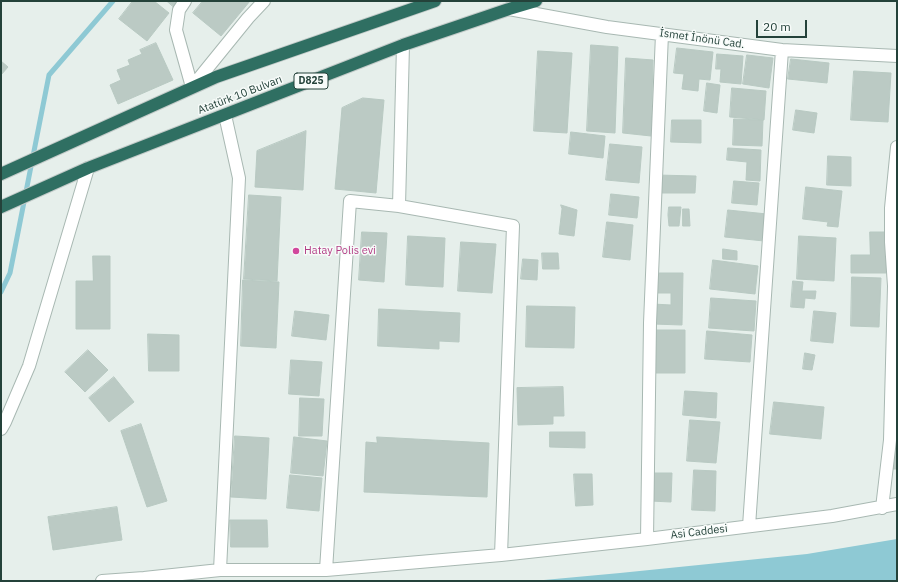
<!DOCTYPE html>
<meta charset="utf-8">
<style>
body{margin:0}
#map{position:relative;width:898px;height:582px;overflow:hidden;background:#e6efeb;font-family:"IBM Plex Sans",sans-serif}
canvas{display:block}
.frame{position:absolute;inset:0;border:2px solid #24423a;pointer-events:none}
.scale{position:absolute;left:756px;top:20px;width:51px;height:18px;box-sizing:border-box;border:2px solid #24423a;border-top:0;padding-left:5px;font-size:12px;line-height:14px;white-space:nowrap;color:#24423a;-webkit-text-stroke:3px #f7fbf9;paint-order:stroke}
</style>
<div id="map">
<canvas width="898" height="582"></canvas>
<div class="frame"></div>
<div class="scale">20 m</div>
</div>
<script>
const ctx = document.querySelector('canvas').getContext('2d');
ctx.lineJoin = 'round';
function fillPath(path, color) { ctx.fillStyle = color; ctx.fill(path, 'evenodd'); }
function strokePath(path, color, width, dash) { ctx.strokeStyle = color; ctx.lineWidth = width; ctx.lineCap = dash ? 'butt' : 'round'; ctx.setLineDash(dash || []); ctx.stroke(path); }
function write(font, color, halo, rows, align = 'center') {
  ctx.font = font + ' "IBM Plex Sans",sans-serif'; ctx.lineWidth = 3; ctx.setLineDash([]); ctx.textBaseline = 'middle'; ctx.strokeStyle = halo; ctx.fillStyle = color; for (const [text, x, y, turn = 0] of rows) {
    ctx.save(); ctx.translate(x, y); ctx.rotate((+turn || 0) * Math.PI / 180); ctx.textAlign = isNaN(turn) ? turn : align; if (halo) ctx.strokeText(text, 0, 0); ctx.fillText(text, 0, 0); ctx.restore();
  }
}
const water = new Path2D(`
 M897,539V581H533L620,573L807,554Z`);
const stream = new Path2D(`
 M1,292L10,273L49,75L113,1`);
const building = new Path2D(`
 M133,1H154L169,13L147,41L119,19Z
 M167,1H178L174,7Z
 M203,1H250L221,36L193,13Z
 M156,43L173,80L118,104L110,85L121,80L117,70L130,65L128,60L142,54L140,50Z
 M591,45L618,47L615,133L587,131Z
 M677,48L713,52L710,80L699,79L698,91L682,89L684,74L674,73Z
 M538,51L572,53L567,133L534,131Z
 M717,54L743,56L741,84L720,82L721,69H716Z
 M747,55L773,58L769,88L743,84Z
 M626,58L653,60L651,136L623,133Z
 M791,59L829,63L827,83L788,79Z
 M1,61L8,67L1,75Z
 M854,71L891,73L888,122L851,120Z
 M707,83L720,85L717,113L704,111Z
 M732,88L766,91L764,120L730,117Z
 M363,98L384,100L376,193L335,189L342,108Z
 M796,110L817,113L814,133L793,130Z
 M734,119L763,120L762,146L733,145Z
 M672,120H701V143L671,142Z
 M306,131L303,190L255,187L257,151Z
 M571,132L605,136L603,158L569,154Z
 M610,144L642,147L639,183L606,180Z
 M728,148L761,150L760,181L746,180L747,162L727,160Z
 M828,156L851,157V186L827,185Z
 M657,175L696,176L695,193H657Z
 M734,181L759,183L757,205L732,203Z
 M806,187L842,191L838,227L827,226L828,222L803,219Z
 M611,194L639,197L637,218L609,215Z
 M249,195L281,197L277,281L244,279Z
 M561,205L577,210L574,236L559,234L562,209Z
 M669,207H681L679,226H669L668,215Z
 M683,209H689L690,226H683Z
 M728,210L767,214L764,241L725,237Z
 M607,222L633,225L630,260L603,257Z
 M362,232L387,233L384,282L359,280Z
 M870,232H886V273H851V255H870Z
 M408,236L445,238L443,287L406,285Z
 M799,236L836,238L834,281L797,279Z
 M461,242L496,244L492,293L458,291Z
 M723,249L737,251V260L723,259Z
 M542,253H558L559,269H543Z
 M93,256H110V329H76V281H93Z
 M523,259L538,260L537,280L521,279Z
 M713,260L758,266L755,294L710,289Z
 M655,273H683L682,325L653,324V304L671,305V293H654Z
 M852,277L881,278L879,327L851,326Z
 M243,280L279,282L276,348L241,346Z
 M793,281L803,282L802,291H816L815,299L805,298L804,308L791,307Z
 M711,298L756,301L754,331L709,328Z
 M527,306L575,307L574,348L526,347Z
 M379,309L460,313L459,342L439,341V349L378,346Z
 M295,311L329,315L326,340L292,336Z
 M814,311L836,313L833,343L811,341Z
 M653,330H685V373H653Z
 M707,331L752,335L750,362L705,359Z
 M148,334L179,335V371H149Z
 M88,350L108,370L85,392L65,372Z
 M805,353L815,355L812,370L803,369Z
 M291,360L322,362L319,396L289,394Z
 M114,377L134,402L109,422L89,398Z
 M563,387L564,416H553V424L518,425L517,388Z
 M685,391L717,393L716,418L683,415Z
 M300,398L324,399L322,436H299Z
 M774,402L824,407L821,439L770,434Z
 M690,420L720,422L716,463L687,461Z
 M141,424L167,501L147,507L121,431Z
 M550,432H585V448L550,447Z
 M235,436L269,438L266,499L231,497Z
 M294,437L327,441L323,476L291,473Z
 M377,437L489,443L487,497L364,492L366,442L377,443Z
 M893,440H897V469H893Z
 M694,470L716,471L715,511L692,510Z
 M650,473H672L671,502L650,501Z
 M574,474H592L593,505L576,506Z
 M290,475L322,478L319,511L287,508Z
 M117,507L122,540L53,550L48,517Z
 M230,520H267L268,547H231Z`);
const street = new Path2D(`
 M185,1L179,10L176,30L192,87
 M509,9L607,27L782,50L897,56
 M192,87L248,18L264,1
 M399,206L403,45
 M1,429L5,422L29,366L88,168
 M882,508L890,440L894,286L891,242V208L897,147
 M749,526L782,50
 M647,539L650,323L662,34
 M501,555L513,226L399,206L350,201L326,570L501,555L647,539L832,516L897,504
 M220,570L239,178L225,115
 M102,581L144,578L220,570H326`);
const highway = new Path2D(`
 M1,174L216,77L435,1
 M1,207L88,168L403,45L509,9L536,1`);
const markers = [
 [296,251,4,"#d1479c"]
];
const shields = [
 [311,81,34]
];
const shieldNames = [
 ["D825",311,81]
];
const streetNames = [
 ["İsmet İnönü Cad.",702,39,8],
 ["Atatürk 10 Bulvarı",240,95,-21],
 ["Asi Caddesi",699,532,-7]
];
const hotelNames = [
 ["Hatay Polis evi",304,251]
];
fillPath(water, '#8ec9d4');
strokePath(stream, '#8ec9d4', 5);
fillPath(building, '#bbcac4');
strokePath(building, '#b8c9c2', 1);
strokePath(street, '#a8b8b2', 14);
strokePath(highway, '#c2cac8', 14);
strokePath(street, '#fff', 12);
strokePath(highway, '#2f6f62', 12);
for (const [x, y, r, color] of markers) { const dot = new Path2D(); dot.arc(x, y, r, 0, 2 * Math.PI); ctx.fillStyle = color; ctx.fill(dot); strokePath(dot, '#f7fbf9', 1.5); }
for (const [x, y, w] of shields) { const box = new Path2D(); box.roundRect(x - w / 2, y - 8, w, 16, 3); ctx.fillStyle = '#f7fbf9'; ctx.fill(box); strokePath(box, '#24423a', 1); }
write('bold 10px', '#24423a', null, shieldNames);
write('11px', '#24423a', '#f7fbf9', streetNames);
write('11px', '#b23c85', '#f7fbf9', hotelNames, 'left');
</script>
